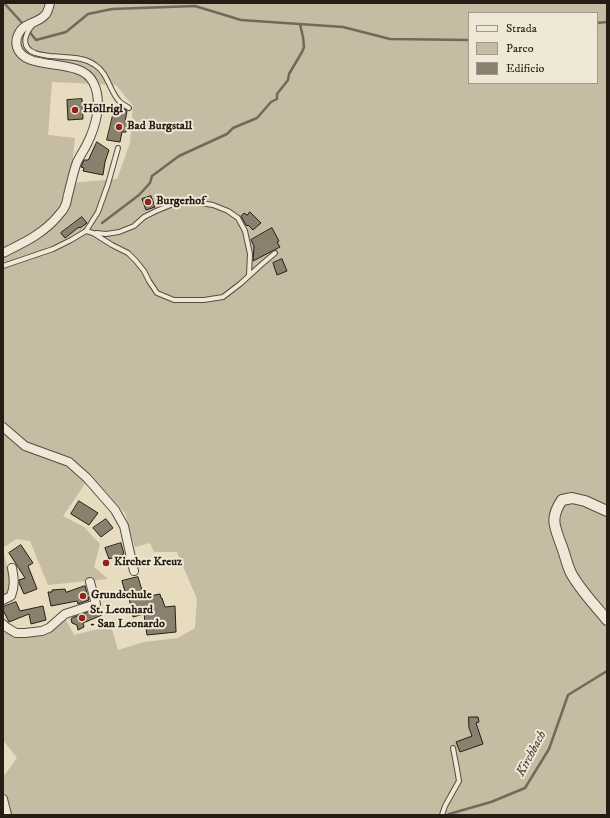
<!DOCTYPE html>
<meta charset="utf-8">
<style>
body{margin:0}
#map{position:relative;width:610px;height:818px;overflow:hidden;background:#e7dbc0;font-family:"IM FELL DW Pica",serif}
canvas{display:block}
.frame{position:absolute;inset:0;border:4px solid #261e15;pointer-events:none}
.legend{position:absolute;left:468px;top:12px;width:130px;height:72px;box-sizing:border-box;background:#efe8d6;border:1px solid #9f9789;margin:0;padding:5px 7px;list-style:none;font-size:12px;color:#261e15}
.legend li{display:flex;align-items:center;gap:8px;height:20px}
.legend b{width:20px;border:1px solid #9f9789}
</style>
<div id="map">
<canvas width="610" height="818"></canvas>
<div class="frame"></div>
<ul class="legend">
<li><b style="height:5px;background:#efe8d6"></b>Strada</li>
<li><b style="height:11px;background:#c6bba3"></b>Parco</li>
<li><b style="height:11px;background:#8a806e"></b>Edificio</li>
</ul>
</div>
<script>
const ctx = document.querySelector('canvas').getContext('2d');
ctx.lineJoin = 'round';
function fillPath(path, color) { ctx.fillStyle = color; ctx.fill(path, 'evenodd'); }
function strokePath(path, color, width, dash) { ctx.strokeStyle = color; ctx.lineWidth = width; ctx.lineCap = dash ? 'butt' : 'round'; ctx.setLineDash(dash || []); ctx.stroke(path); }
function write(font, color, halo, rows, align = 'center') {
  ctx.font = font + ' "IM FELL DW Pica",serif'; ctx.lineWidth = 4; ctx.setLineDash([]); ctx.textBaseline = 'middle'; ctx.strokeStyle = halo; ctx.fillStyle = color; for (const [text, x, y, turn = 0] of rows) {
    ctx.save(); ctx.translate(x, y); ctx.rotate((+turn || 0) * Math.PI / 180); ctx.textAlign = isNaN(turn) ? turn : align; if (halo) ctx.strokeText(text, 0, 0); ctx.fillText(text, 0, 0); ctx.restore();
  }
}
const green = new Path2D(`
 M3,3H607V815H3V777L17,758L3,740V630L4,632L24,636L50,631L66,620L74,635L111,626L118,650L144,642L178,638L195,628L197,599L177,552H154L150,543L135,547L125,513L91,475L63,516L84,527L100,544L94,567L108,579L48,585L30,541L16,539L3,548ZM469,13H597V83H469ZM52,82L116,85L133,106L130,143L117,179L70,183L75,138L48,135Z
 M3,550L11,584L4,596H3Z`);
const stream = new Path2D(`
 M4,3L24,25
 M597,23L607,22
 M28,30L36,40L66,32L88,14L112,9L195,6L241,20L343,27L390,39L469,40
 M102,223L139,195L150,183L152,176L179,156L227,134L233,128L257,118L271,102L277,99V94L288,80L289,74L302,52L304,47L303,37L300,24
 M448,815L449,814L491,802L525,788L549,749L568,695L607,671`);
const building = new Path2D(`
 M82,99L83,119L68,120L67,100Z
 M115,107L124,109L127,111L125,122H128L126,132H122L120,142L107,140Z
 M97,142L109,150L105,162L103,175L83,171L84,168L81,167L84,160H88Z
 M151,196L155,207L146,210L142,199Z
 M250,212L261,223L253,230L248,225L247,226L246,225L241,216L244,213L247,215Z
 M82,217L87,223L80,228L79,227L65,238L61,233Z
 M272,228L279,241L277,242L280,247L253,261L254,246L251,240Z
 M282,259L287,271L277,275L273,263Z
 M79,501L98,513L89,525L71,514Z
 M106,519L113,528L101,537L93,528Z
 M121,543L124,554L109,559L105,548Z
 M21,545L33,563L28,566L37,589L24,594L19,583V580L25,578L9,553Z
 M138,577L144,597L160,594L161,598H162L165,607L175,606L176,632L147,635L144,614L133,617L129,598L127,599L122,581Z
 M85,586L89,600L78,604L77,601L51,606L48,592H52V590L65,589L66,592Z
 M16,602L20,611L43,606L46,620L31,624L29,614L9,622L3,610V607Z
 M99,608L102,615L83,623L84,627L78,630L77,625L72,623L71,619L72,618Z
 M469,717H478L479,722L476,723L483,744L460,752L456,742L472,736L469,728Z`);
const service = new Path2D(`
 M32,26C24,35 21,48 35,53C40,55 45,55 50,56C60,57 71,57 81,59C86,60 91,62 95,65C108,73 109,90 119,101C122,104 126,106 129,108
 M86,231L98,212L108,184L118,148
 M96,233L106,234L119,232L134,226L144,217L156,211L173,204L195,202L213,205L228,211L238,218L245,231L250,254L249,275
 M3,266L53,249L71,240L86,231L93,233L112,245L128,253L136,261L144,271L149,281L157,293L174,300H204L223,297L240,284L262,264L275,253
 M442,815L445,806L459,781L457,769L453,748`);
const minor = new Path2D(`
 M3,253C23,243 43,234 58,216C60,213 64,210 65,206C67,203 67,198 68,195C71,184 73,173 77,162C80,156 84,150 87,144C96,126 103,101 93,82C80,56 25,73 17,47C16,43 16,39 18,35C24,21 37,25 46,14C48,11 49,7 50,3
 M3,427L25,446L69,462L87,478L115,510L124,526L134,571
 M3,600L11,596C15,586 14,578 12,568
 M3,624L6,627L16,633H25L42,631L49,628L65,614L96,604L90,582
 M3,799L7,815`);
const tertiary = new Path2D(`
 M607,511L585,501L572,498L562,500C549,519 555,527 562,547C565,555 567,565 571,573C580,590 595,605 607,620`);
const markers = [
 [75,110,4,"#8f2418"],
 [119,127,4,"#8f2418"],
 [148,202,4,"#8f2418"],
 [106,563,4,"#8f2418"],
 [83,596,4,"#8f2418"],
 [82,618,4,"#8f2418"]
];
const poiNames = [
 ["Höllrigl",83,110],
 ["Bad Burgstall",127,127],
 ["Burgerhof",156,202],
 ["Kircher Kreuz",114,563],
 ["Grundschule",91,596],
 ["St. Leonhard",90,611],
 ["- San Leonardo",90,625]
];
const waterNames = [
 ["Kirchbach",532,754,-62]
];
fillPath(green, '#c6bba3');
strokePath(stream, '#726959', 2.5);
fillPath(building, '#8a806e');
strokePath(building, '#261e15', 1);
strokePath(service, '#564d40', 6);
strokePath(minor, '#564d40', 10);
strokePath(tertiary, '#564d40', 12);
strokePath(service, '#efe8d6', 4);
strokePath(minor, '#efe8d6', 8);
strokePath(tertiary, '#efe8d6', 10);
for (const [x, y, r, color] of markers) { const dot = new Path2D(); dot.arc(x, y, r, 0, 2 * Math.PI); ctx.fillStyle = color; ctx.fill(dot); strokePath(dot, '#efe8d6', 1.5); }
write('bold 12px', '#261e15', '#efe8d6', poiNames, 'left');
write('italic 13px', '#524a3d', '#efe8d6', waterNames);
</script>
